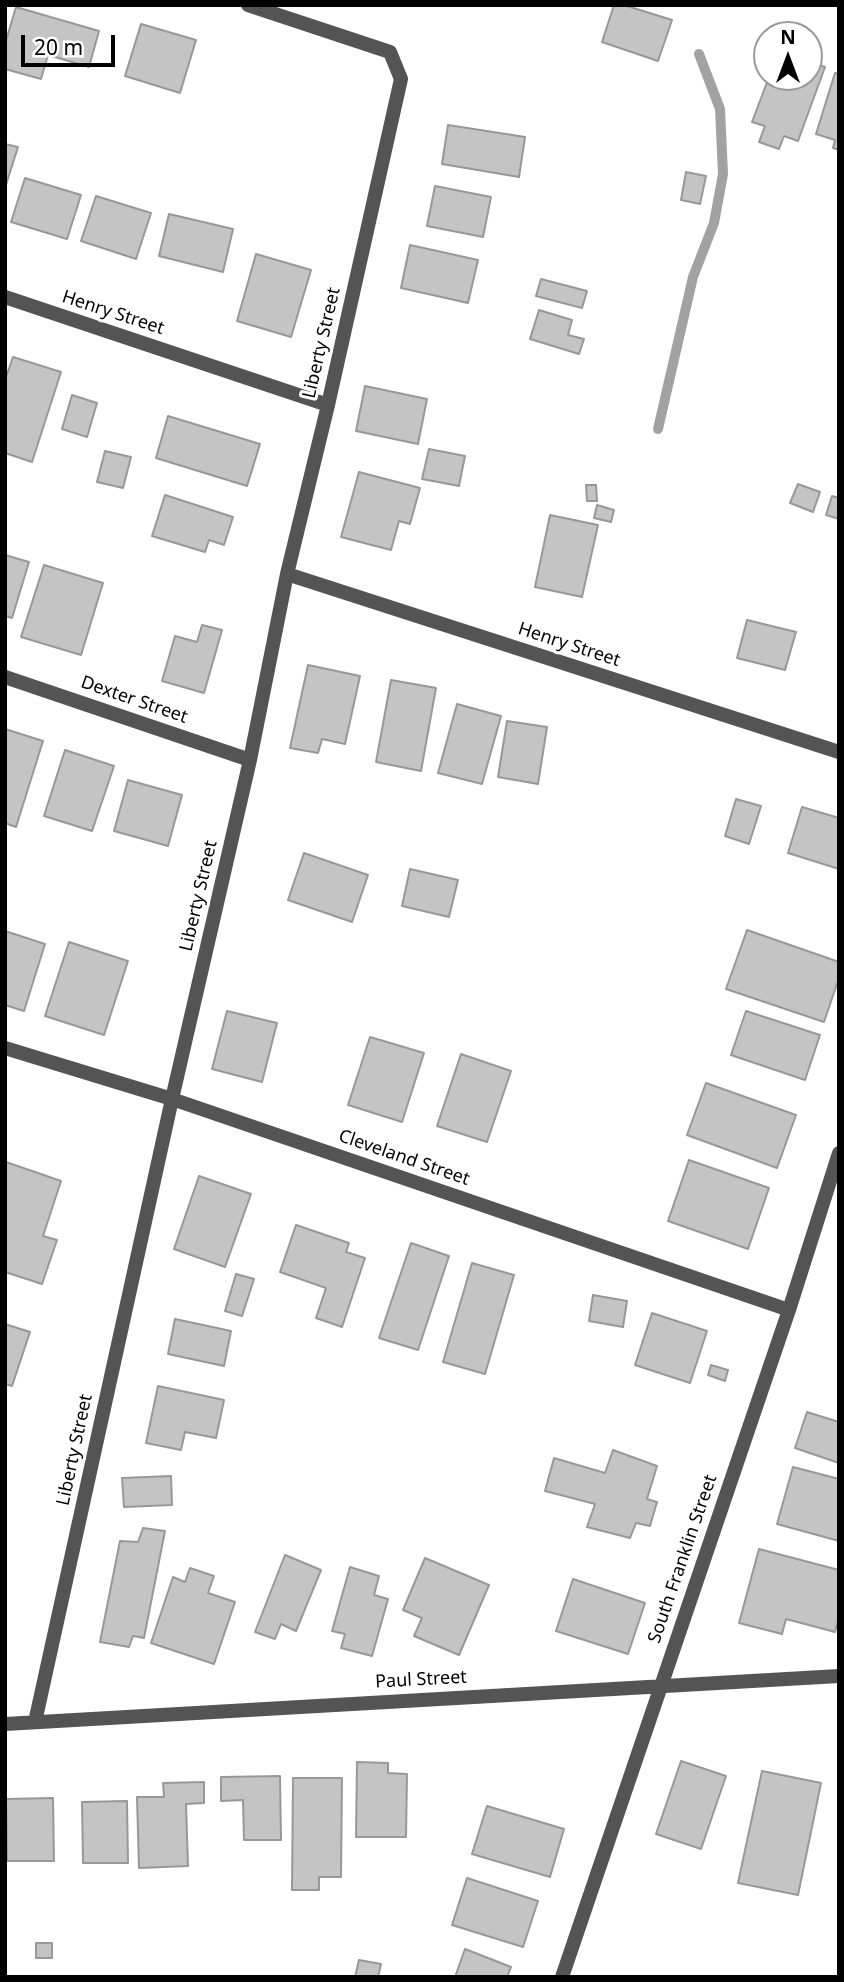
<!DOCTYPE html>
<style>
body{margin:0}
#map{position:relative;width:844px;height:1982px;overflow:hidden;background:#fff;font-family:"Noto Sans",sans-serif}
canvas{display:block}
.frame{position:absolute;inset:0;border:7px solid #000;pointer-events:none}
.north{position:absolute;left:753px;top:21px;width:70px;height:70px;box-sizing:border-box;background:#fff;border:2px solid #999;border-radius:50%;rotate:0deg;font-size:19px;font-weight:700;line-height:28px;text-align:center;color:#000}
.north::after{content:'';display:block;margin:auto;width:24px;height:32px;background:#000;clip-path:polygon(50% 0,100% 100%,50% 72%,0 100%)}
.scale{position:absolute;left:21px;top:35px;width:94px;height:32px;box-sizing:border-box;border:4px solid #000;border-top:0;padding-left:9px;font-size:21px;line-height:24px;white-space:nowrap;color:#000;-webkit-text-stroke:5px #fff;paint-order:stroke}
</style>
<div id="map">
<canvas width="844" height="1982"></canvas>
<div class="frame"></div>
<div class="north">N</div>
<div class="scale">20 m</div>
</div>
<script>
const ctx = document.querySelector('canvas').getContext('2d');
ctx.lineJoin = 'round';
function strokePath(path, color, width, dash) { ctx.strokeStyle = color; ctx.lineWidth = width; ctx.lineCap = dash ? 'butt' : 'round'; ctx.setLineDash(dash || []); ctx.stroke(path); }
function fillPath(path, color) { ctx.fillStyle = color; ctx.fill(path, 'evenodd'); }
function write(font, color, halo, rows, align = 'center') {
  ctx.font = font + ' "Noto Sans",sans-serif'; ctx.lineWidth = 6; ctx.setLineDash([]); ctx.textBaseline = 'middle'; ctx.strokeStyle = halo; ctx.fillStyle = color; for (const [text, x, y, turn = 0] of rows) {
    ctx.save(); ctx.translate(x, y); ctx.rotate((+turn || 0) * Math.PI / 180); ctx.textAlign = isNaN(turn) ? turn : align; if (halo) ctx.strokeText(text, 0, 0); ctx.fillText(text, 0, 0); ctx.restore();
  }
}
const stream = new Path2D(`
 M658,429L693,277L714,223L723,174L720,109L699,54`);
const building = new Path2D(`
 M614,5H624L672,20L658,61L602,42Z
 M16,7L99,31L89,67L48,55L41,79L5,69V44Z
 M141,24L196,40L180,93L125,76Z
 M809,61L825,67L798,141L784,136L779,149L759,142L765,126L752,122L769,77H809Z
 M835,73L839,74V150L833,148L835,140L816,134Z
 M448,125L525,137L519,177L442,164Z
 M5,144L18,147L5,188Z
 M686,172L706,176L700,204L681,200Z
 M25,178L81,195L67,239L11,222Z
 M435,186L491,197L483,237L427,226Z
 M96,196L151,213L136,259L81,241Z
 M169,214L233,229L223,272L159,256Z
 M410,245L478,260L468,303L401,288Z
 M256,254L311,270L291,337L237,321Z
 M541,279L587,291L582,308L536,296Z
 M539,310L572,320L568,335L584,339L579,354L530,339Z
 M13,357L61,372L32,462L5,453V380Z
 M365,386L427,399L418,444L356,431Z
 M72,395L97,403L87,437L62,429Z
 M168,416L260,444L247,486L156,458Z
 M429,449L465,456L459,486L422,479Z
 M105,451L131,457L123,488L97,482Z
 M359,472L420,488L410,524L399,521L391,550L341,537Z
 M798,484L820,492L813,512L790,503Z
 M586,485H596L597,501H587Z
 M165,495L233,517L224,545L209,540L205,552L152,536Z
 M832,496L839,498V519L826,515Z
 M597,505L614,510L611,522L594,518Z
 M550,515L598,525L582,597L535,587Z
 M5,555L29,562L12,618L5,616Z
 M44,565L103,583L81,655L21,637Z
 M747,620L796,632L785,670L737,658Z
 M202,625L222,630L204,693L162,681L175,636L197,642Z
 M308,665L360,676L345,744L322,739L318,753L290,748Z
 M391,680L436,688L421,771L376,762Z
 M457,704L501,716L482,784L438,773Z
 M507,721L547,727L538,784L498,777Z
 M5,729L43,741L16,827L5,823Z
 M65,750L114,766L92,831L44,816Z
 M128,780L182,795L168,846L114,831Z
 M736,799L761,806L749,844L725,836Z
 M802,807L839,818V869L788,853Z
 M304,853L368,875L352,922L288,900Z
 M410,869L458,880L449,917L402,906Z
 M747,930L839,962V978L824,1022L726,989Z
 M5,931L45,944L24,1011L5,1005Z
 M69,942L128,961L104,1035L45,1016Z
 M227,1011L277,1023L262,1082L212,1069Z
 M746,1011L820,1035L805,1080L731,1055Z
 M370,1037L424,1053L402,1122L348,1105Z
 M461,1054L511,1071L487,1142L437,1126Z
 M706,1083L796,1115L777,1168L687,1135Z
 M689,1160L769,1188L748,1249L668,1221Z
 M6,1162L61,1181L43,1236L57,1240L42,1284L5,1272Z
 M199,1176L251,1194L225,1267L174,1249Z
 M296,1225L349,1243L346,1252L365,1258L342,1327L316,1318L326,1288L280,1272Z
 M411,1243L449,1256L418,1350L379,1338Z
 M472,1263L514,1275L485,1374L443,1362Z
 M236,1274L254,1279L242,1316L225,1311Z
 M593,1295L627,1301L623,1327L589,1321Z
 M652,1313L707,1331L690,1383L635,1365Z
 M175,1319L231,1331L224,1366L168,1354Z
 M5,1324L30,1332L12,1386L5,1384Z
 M711,1365L728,1370L725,1381L708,1375Z
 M158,1386L224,1400L216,1438L185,1432L181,1450L146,1443Z
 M807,1412L839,1422V1463L795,1448Z
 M613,1450L657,1466L647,1499L657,1502L650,1526L636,1523L630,1538L587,1527L595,1504L545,1491L554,1458L605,1473Z
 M793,1467L839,1479V1541L777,1524Z
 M171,1476L172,1505L124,1507L122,1478Z
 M143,1528L165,1531L144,1638L133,1636L129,1647L100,1642L120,1541L138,1542Z
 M759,1549L839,1570V1616L835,1632L786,1619L782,1634L739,1623Z
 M285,1555L321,1570L296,1631L281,1624L275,1639L255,1632Z
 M425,1558L489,1585L459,1655L414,1636L422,1618L403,1610Z
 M350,1567L379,1576L374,1595L388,1599L372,1656L341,1648L345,1634L332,1631Z
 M190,1568L214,1576L208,1593L235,1602L214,1664L151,1643L173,1577L185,1582Z
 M573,1579L645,1603L628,1654L556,1631Z
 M681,1761L726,1776L701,1849L656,1834Z
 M357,1762L388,1763V1773L407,1774L406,1837H356Z
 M762,1771L821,1783L798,1895L738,1883Z
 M280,1776L281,1840H244L243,1800L221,1801V1777Z
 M293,1778H342L341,1877H319V1890H292Z
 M204,1782V1803L186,1804L188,1866L139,1868L137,1797H164L163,1783Z
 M53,1798L54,1861H7L6,1799Z
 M127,1801L128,1863H83L82,1802Z
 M487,1806L564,1829L550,1877L472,1854Z
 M467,1878L538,1901L523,1947L452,1925Z
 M36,1943H52V1958H36Z
 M465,1949L511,1967L507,1977H455Z
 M359,1960L381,1964L378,1977H355Z`);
const minor = new Path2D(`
 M5,297L328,405
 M287,574L839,752
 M5,677L250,760
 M5,1048L172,1099L789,1310
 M35,1722L172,1099L250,760L287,574L328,405L401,79L390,52L248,5
 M5,1724L839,1676
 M562,1977L789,1310L839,1153`);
const streetNames = [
 ["Henry Street",113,313,18],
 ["Liberty Street",322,343,-77],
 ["Henry Street",569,645,18],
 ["Dexter Street",134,700,19],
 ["Liberty Street",199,896,-77],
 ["Cleveland Street",404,1158,19],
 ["Liberty Street",75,1450,-78],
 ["South Franklin Street",683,1559,-71],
 ["Paul Street",421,1680,-3]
];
strokePath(stream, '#a2a2a2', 10);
fillPath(building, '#c4c4c4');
strokePath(building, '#989898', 2);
strokePath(minor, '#545454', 14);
write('18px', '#000', '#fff', streetNames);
</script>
